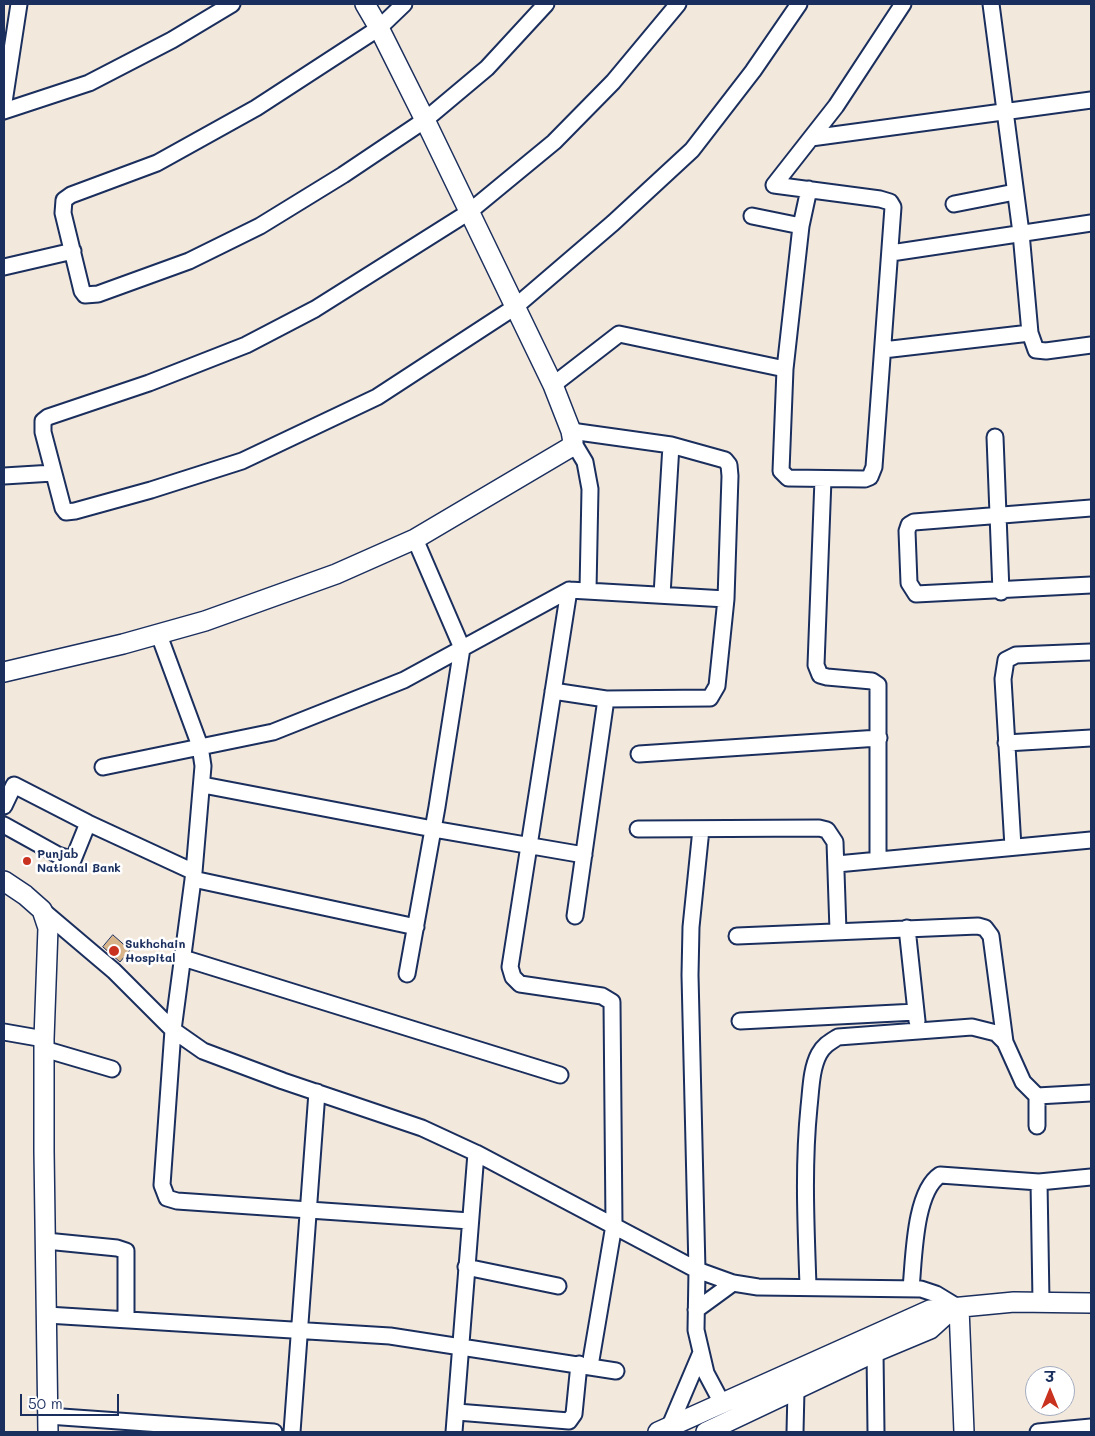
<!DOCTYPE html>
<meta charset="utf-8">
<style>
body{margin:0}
#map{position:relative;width:1095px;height:1436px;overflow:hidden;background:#f3e8dc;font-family:Mali,"Playpen Sans Deva",sans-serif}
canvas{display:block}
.frame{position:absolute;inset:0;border:5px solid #1b2f5e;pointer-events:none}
.north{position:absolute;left:1025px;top:1366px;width:50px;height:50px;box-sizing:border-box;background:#fff;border:1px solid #a4acbf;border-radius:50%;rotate:0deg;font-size:14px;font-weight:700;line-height:20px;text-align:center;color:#1b2f5e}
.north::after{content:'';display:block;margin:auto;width:18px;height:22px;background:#c8321e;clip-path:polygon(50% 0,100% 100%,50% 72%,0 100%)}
.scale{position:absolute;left:20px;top:1394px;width:99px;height:22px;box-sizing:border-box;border:2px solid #1b2f5e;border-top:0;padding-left:6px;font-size:15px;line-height:18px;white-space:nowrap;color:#1b2f5e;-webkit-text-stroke:4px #fff;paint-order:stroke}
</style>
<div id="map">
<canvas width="1095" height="1436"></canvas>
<div class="frame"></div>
<div class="north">उ</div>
<div class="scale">50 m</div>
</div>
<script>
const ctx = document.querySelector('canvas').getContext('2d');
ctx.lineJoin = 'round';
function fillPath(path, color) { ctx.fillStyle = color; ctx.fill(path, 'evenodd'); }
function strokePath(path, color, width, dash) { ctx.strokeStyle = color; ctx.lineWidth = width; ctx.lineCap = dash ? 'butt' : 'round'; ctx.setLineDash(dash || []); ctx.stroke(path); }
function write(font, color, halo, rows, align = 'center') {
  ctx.font = font + ' Mali,sans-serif'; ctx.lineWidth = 5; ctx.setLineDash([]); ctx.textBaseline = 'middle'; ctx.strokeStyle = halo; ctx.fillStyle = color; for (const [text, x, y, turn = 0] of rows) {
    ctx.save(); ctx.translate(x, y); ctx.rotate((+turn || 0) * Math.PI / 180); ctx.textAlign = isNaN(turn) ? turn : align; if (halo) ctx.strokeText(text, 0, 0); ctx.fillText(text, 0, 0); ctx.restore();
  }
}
const building = new Path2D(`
 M113,935L130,950L120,962L103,947Z`);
const minor = new Path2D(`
 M404,4L379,28L256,108L157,163L71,195L64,200L63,213L82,291L85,295L98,294L189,261L260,226L343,175L425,120L487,68L546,4
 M678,4L613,82L554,142L469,212L315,309L246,345L149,383L48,417L43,421V432L63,508L66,512L75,511L151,490L242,461L377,397L515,307L613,223L692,150L753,71L799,4
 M991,4L1021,233L1030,333L1036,350L1046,351L1091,345
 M4,102L19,4
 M4,111L89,83L172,40L232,4
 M811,138L1091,100
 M774,185L880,199L890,202L893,207L874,467L870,477L865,479L788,478L781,471L785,369L801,226L809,189
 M774,185L836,106L903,4
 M954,204L1015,192
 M752,216L801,226
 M891,253L1091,223
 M4,267L73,251
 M883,350L1030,333
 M553,385L619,334L785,369
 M995,437L1001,592
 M573,442L585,462L590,489L588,590
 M4,476L53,473
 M823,479L816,665L820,675L827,677L872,681L878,685V860
 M1091,508L914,522L909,525L907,531L909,583L916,594L1091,585
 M569,590L510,967L513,977L520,984L602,996L612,1002L614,1225L590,1366
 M662,595L671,445
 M159,635L200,746L203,766L194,872L173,1030L162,1185L167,1198L177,1201L470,1221
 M553,691L606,699L710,698L717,686L726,599L730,476L729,465L725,460L671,445L571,431
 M1006,743L1091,738
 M639,754L879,738
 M103,767L273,732L404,680L569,590L726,599
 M203,785L433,829L584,855
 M4,806L14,785L88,823L194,872
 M4,825L58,855L73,860L88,823
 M638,829L819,828L827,830L835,842L838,931
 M701,829L691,927L690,975L697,1270L696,1330L706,1373L723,1405
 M1013,847L1003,679L1006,660L1016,655L1091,652
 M837,864L1091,840
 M193,879L416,927
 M42,910L114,971L173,1030L203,1051L283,1081L422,1128L476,1153L697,1270L733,1283L758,1287L921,1289L936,1294L959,1308
 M575,916L606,699
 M907,928L917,1021
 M737,936L978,926L985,928L991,936L1005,1042
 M183,958L560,1075
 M407,974L437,807L462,648L415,539
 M740,1021L916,1012
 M4,1032L44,1039
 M44,1049L112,1069
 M1037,1126V1096L1091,1093
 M1039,1182L1041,1301
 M46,1241L117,1248L126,1251V1319
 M466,1267L558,1286
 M808,1286C806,1226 803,1167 809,1107C811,1090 811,1069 819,1054C824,1045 830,1042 838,1037L972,1027L996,1033L1005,1042L1023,1082L1037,1096
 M911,1288C914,1260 914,1192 940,1175L1039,1182L1091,1177
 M696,1310L733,1283
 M47,1315L390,1336L616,1371
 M875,1352L876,1432
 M457,1412L569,1421L574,1414L579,1364
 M48,1416L274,1432
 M669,1428L700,1355
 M292,1432L317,1092
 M454,1432L476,1153
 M795,1432L796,1390
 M1038,1432L1091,1427`);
const tertiary = new Path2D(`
 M4,672L123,644L205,621L336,574L415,539L569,448L573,442L571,431L553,385L425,120L379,28L365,4
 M4,881L25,895L42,910L48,928L44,1039V1151L48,1432
 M959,1308L964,1432
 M658,1432L930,1310L1014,1302L1091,1303
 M706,1432L875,1352L930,1329L952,1309`);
const markers = [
 [27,861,5,"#c8321e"],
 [114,951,6,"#c8321e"]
];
const poiNames = [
 ["Punjab",37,854],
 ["National Bank",37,868],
 ["Sukhchain",125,944],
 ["Hospital",125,958]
];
fillPath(building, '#d8b48a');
strokePath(building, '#1b2f5e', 1);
strokePath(minor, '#1b2f5e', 19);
strokePath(tertiary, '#1b2f5e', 22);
strokePath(minor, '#fff', 15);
strokePath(tertiary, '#fff', 19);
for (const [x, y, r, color] of markers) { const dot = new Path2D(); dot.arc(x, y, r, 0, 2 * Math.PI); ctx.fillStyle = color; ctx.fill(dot); strokePath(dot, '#fff', 2); }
write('bold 12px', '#1b2f5e', '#fff', poiNames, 'left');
</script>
